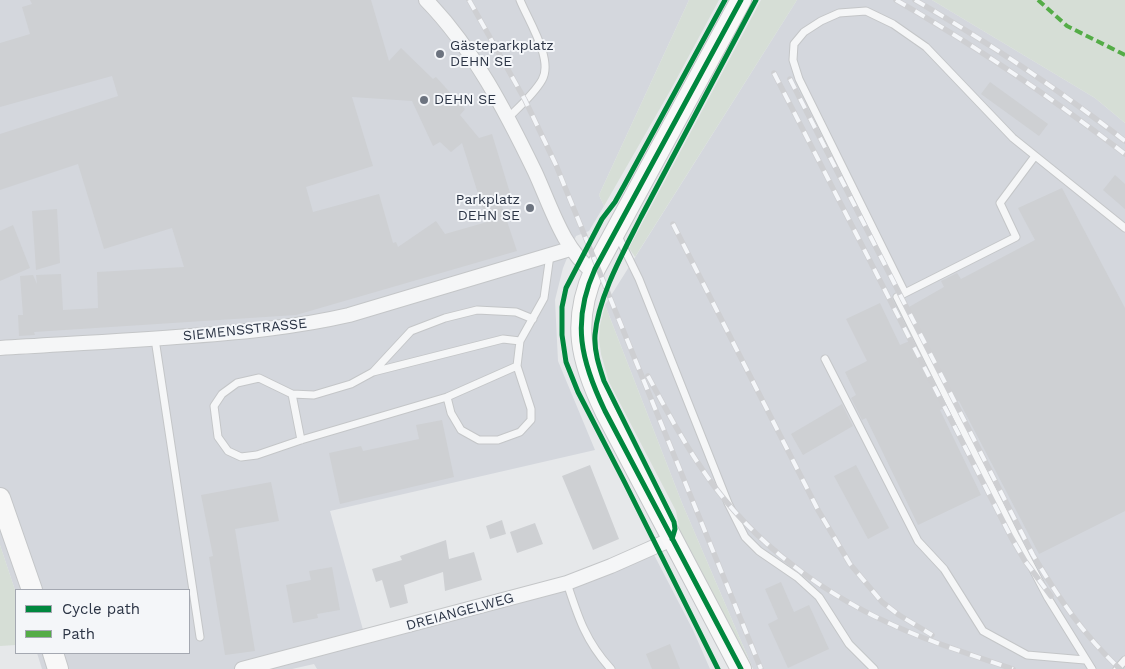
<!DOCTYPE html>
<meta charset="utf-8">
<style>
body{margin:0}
#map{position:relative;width:1125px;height:669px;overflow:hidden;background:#e6e8ea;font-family:"Work Sans",sans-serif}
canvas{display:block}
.legend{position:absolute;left:15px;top:589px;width:175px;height:65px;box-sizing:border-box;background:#f4f6f9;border:1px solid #a4a8b1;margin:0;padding:6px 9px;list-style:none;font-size:15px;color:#2b3445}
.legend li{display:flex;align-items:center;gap:10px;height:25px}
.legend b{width:25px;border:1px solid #a4a8b1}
</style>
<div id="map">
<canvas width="1125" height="669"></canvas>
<ul class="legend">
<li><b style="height:6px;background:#00873e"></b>Cycle path</li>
<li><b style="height:6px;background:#54ac47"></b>Path</li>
</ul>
</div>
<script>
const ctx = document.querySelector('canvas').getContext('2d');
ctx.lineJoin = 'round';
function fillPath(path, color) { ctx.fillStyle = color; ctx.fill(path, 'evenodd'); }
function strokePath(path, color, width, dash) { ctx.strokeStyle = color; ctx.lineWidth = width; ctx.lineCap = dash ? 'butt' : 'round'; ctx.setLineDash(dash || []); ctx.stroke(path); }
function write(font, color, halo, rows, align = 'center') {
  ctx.font = font + ' "Work Sans",sans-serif'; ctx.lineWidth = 4; ctx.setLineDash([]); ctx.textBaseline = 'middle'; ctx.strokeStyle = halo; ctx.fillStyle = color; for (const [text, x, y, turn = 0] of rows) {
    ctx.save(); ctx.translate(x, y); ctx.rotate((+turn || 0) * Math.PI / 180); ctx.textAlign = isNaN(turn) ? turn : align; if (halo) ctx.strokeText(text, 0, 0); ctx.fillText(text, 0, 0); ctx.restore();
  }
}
const built = new Path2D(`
 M0,0H689L599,195L604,206L589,231L576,236L563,268L555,300L558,361L595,450L330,511L365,637L565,584L651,549L693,630L710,669H317L314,664L292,669H42L37,653H189V590H16V593L0,545Z
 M797,0H932L1095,98L1125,123V669H753L682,503L605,305Z`);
const green = new Path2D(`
 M689,0H719L670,91L604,206L599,195Z
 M761,0H797L635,257L629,248Z
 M932,0H1125V123L1095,98Z
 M605,305L682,503L753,669L684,544L680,532L676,511L609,382L601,354L599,339L600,325Z
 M0,545L16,593V645L0,646Z`);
const building = new Path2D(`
 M30,0H371L389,61L401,48L433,79L436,77L465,109L460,115L479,138L492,134L510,193L499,197L517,251L296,315L34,332L35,335L19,336L18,315H23L20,276L33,275L37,284L36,275L61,274L63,310L98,308L97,272L184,267L172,228L104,249L78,164L0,190V134L118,96L112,76L0,107V43L30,34L22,7L32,4ZM352,97L412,101L433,146L440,142L451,152L462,143L487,222L445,234L436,221L398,247L396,242L393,243L379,194L313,212L306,187L373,166Z
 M990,82L1048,124L1039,136L981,94Z
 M1115,175L1125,184V209L1103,190Z
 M1062,188L1125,308V511L1039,554L959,401L955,402L909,307L944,287L941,281L957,273L961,279L1035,240L1018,208Z
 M57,209L60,263L36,270L32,211Z
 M13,225L30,268L0,281V231Z
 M880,303L900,345L912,340L946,407L940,410L981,495L918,525L866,418L862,420L851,398L856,395L845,372L867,361L846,319Z
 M842,404L853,426L803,455L791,434Z
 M442,420L454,477L340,504L329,453L361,446L363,451L419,439L416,425Z
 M590,465L619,539L593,550L562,476Z
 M856,465L889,528L868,539L834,476Z
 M271,482L279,521L235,529L255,651L225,655L209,557L213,556L201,495Z
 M502,520L506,534L490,539L486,526Z
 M535,523L543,544L517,553L510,532Z
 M446,540L449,559L474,552L482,580L445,591L443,572L404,585L408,603L390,608L382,580L376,582L372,569L402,560L400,556Z
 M332,567L340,610L317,614L318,618L293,623L286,585L311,580L309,571Z
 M781,582L794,612L809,605L829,649L788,668L768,624L778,619L765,589Z
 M670,644L680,669H652L646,654Z`);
const lane = new Path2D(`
 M508,118C519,107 534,94 542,80C554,60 528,20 520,0
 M1035,156L1000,203L1016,237L897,297L1016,537L1048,598L1092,669
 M617,234L639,279L728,503L745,537L759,551L797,577L819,597L849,644L874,669
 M905,293L799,79L793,60L794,44L804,32L821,21L839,13L866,11L893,24L926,47L1013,138L1125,228
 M155,339L200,637
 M825,359L918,541L944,569L983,631L1027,655L1085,660
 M517,366L447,397L301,440L257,455L241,457L228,451L218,437L214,406L222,394L237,383L259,378L292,394L314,395L351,384L373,372L411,331L445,318L477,310L516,312L533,319
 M373,372L503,339L520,341
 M292,394L301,440
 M447,397L451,413L461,430L479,440H498L520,432L531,420V409L517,366L520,341L544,298L550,255
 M567,583C578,617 586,642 611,669
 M1117,669L1125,660`);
const street = new Path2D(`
 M426,0C473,48 506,112 535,172C552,209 562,247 594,273
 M0,348C64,344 127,341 191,336C244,332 297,327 349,315L570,249
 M242,669L567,583L611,566L672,539`);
const secondary = new Path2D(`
 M741,0L595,269C571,322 581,361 605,411L741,669
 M0,498L32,590
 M53,653L58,669`);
const rail = new Path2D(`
 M469,0L525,100L556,165L761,669
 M896,0C976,46 1052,98 1125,154
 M915,0C988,42 1058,89 1125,141
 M774,73L1011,537L1025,561L1051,596
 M790,79L1033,555C1058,597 1084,636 1120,669
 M673,224L818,510L850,564L882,602L899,615L932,635
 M648,376C668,413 688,451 714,486C766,556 843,607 924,638C953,649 983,659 1013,669`);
const quiet = new Path2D(`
 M1038,0L1067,26L1125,55`);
const cycleway = new Path2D(`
 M741,0L595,269C571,322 581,361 605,411L741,669
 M672,539L675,529L674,522L604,381C599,366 594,351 595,335C598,297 624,251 641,217L756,0
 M718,669L625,483L578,392L566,362L562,335V307L566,288L602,219L615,202L625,184L725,0`);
const markers = [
 [440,54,5,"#6c737f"],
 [424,100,5,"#6c737f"],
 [530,208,5,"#6c737f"]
];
const poiNames = [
 ["Gästeparkplatz",450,46],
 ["DEHN SE",450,62],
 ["DEHN SE",434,100],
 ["Parkplatz",520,200,"right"],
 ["DEHN SE",520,216,"right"]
];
const streetNames = [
 ["SIEMENSSTRASSE",245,330,-6],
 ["DREIANGELWEG",460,612,-15]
];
fillPath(built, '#d4d7dd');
fillPath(green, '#d6ded6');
fillPath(building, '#ced0d3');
strokePath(lane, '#c4c6c8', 9);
strokePath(street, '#c4c6c8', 16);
strokePath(secondary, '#c4c6c8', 22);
strokePath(lane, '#f5f6f7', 7);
strokePath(street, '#f5f6f7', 14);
strokePath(secondary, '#f8f8f8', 20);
strokePath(rail, '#cecfd2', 5.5);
strokePath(rail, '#f4f6f9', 4, [11]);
strokePath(quiet, '#54ac47', 4, [8, 4]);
strokePath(cycleway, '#00873e', 5);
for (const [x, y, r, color] of markers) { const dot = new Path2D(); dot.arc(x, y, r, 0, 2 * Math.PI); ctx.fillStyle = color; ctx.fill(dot); strokePath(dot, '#f4f6f9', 2); }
write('14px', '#2b3445', '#f4f6f9', poiNames, 'left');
write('14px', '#2b3445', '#f4f6f9', streetNames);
</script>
